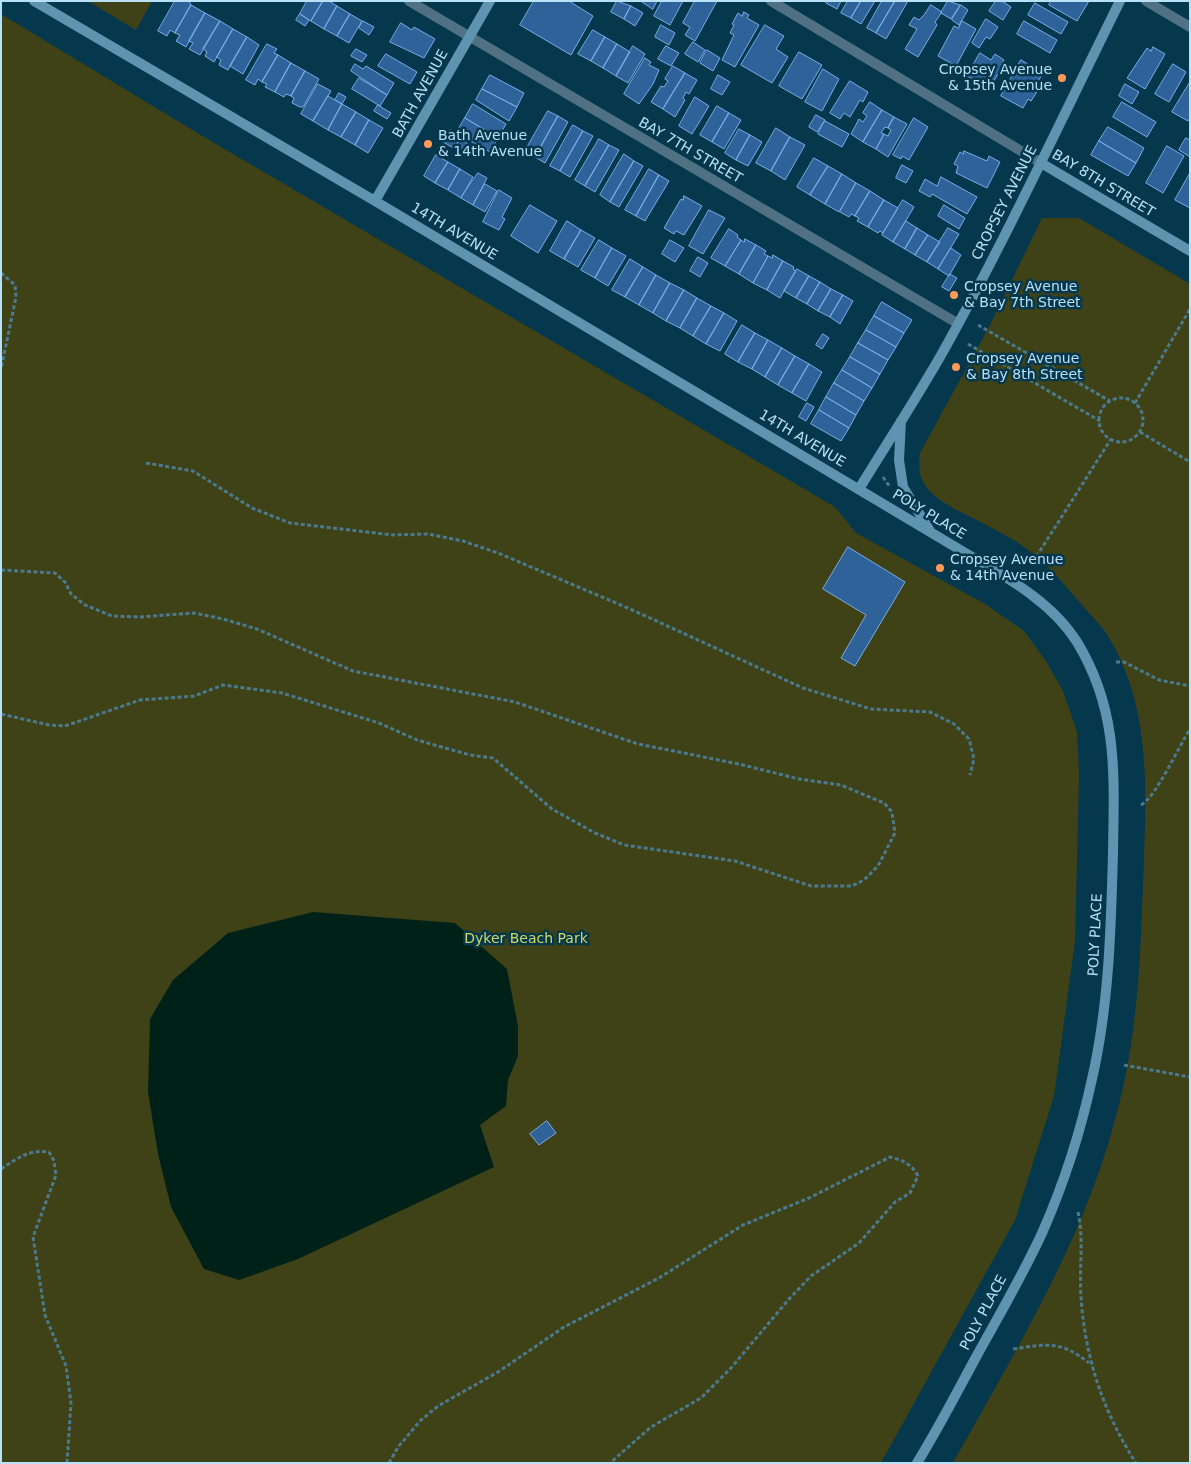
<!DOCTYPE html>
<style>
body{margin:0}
#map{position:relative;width:1191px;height:1464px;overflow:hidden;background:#05384d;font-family:"DejaVu Sans",sans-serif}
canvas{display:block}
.frame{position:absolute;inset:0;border:2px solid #b8e0f7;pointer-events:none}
</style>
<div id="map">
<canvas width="1191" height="1464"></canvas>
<div class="frame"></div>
</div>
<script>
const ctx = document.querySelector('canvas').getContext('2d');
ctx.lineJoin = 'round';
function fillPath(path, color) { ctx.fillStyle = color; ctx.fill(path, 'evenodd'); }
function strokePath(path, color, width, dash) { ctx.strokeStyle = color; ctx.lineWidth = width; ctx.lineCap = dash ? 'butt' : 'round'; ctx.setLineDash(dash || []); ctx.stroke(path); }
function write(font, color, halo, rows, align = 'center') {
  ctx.font = font + ' "DejaVu Sans",sans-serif'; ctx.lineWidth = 5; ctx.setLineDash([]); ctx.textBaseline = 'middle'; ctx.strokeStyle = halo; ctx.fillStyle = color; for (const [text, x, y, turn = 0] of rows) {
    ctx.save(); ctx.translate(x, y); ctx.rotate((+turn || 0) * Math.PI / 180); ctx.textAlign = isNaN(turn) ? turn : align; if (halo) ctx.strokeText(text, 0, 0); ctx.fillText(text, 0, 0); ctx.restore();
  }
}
const green = new Path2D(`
 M88,1H152L136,30Z
 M1,14L199,134L835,507L856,533L985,604L1024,631L1046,661L1063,691L1077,732L1079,775L1075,941L1054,1096L1015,1220L881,1463H1Z
 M1042,218H1079L1190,284V1463H953C1020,1343 1092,1227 1122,1092C1140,1015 1141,936 1144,857C1147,782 1149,699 1106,633C1100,624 1091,616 1084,607C1066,587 1049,565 1027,549C1015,540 1001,533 988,526C971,516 941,505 929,490C919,480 918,466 920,453L990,325Z`);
const water = new Path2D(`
 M313,912L455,923L507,969L518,1026V1056L508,1080L506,1106L480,1125L494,1167L298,1259L239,1280L204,1269L171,1207L158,1154L148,1092L150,1019L173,980L228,933Z`);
const building = new Path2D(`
 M175,1H189L191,5L175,33L170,30L167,36L158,31Z
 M307,1H323L311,21L300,14Z
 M323,1H329L337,6L324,29L311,21Z
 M534,1H569L593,16L571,55L520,25Z
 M617,1L631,6L624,19L611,12Z
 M641,1H657L653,9Z
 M662,1H683L670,25L654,16Z
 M695,1H717L695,41L685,35L690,27L683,23Z
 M827,1H841L837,9L826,3Z
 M848,1H861L851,18L841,13Z
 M861,1H875L861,24L851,18Z
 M882,1H895L876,33L867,28Z
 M895,1H908L886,39L876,33Z
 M948,1L960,5L951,19L941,13Z
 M996,1H1002L1011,7L1003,20L989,11Z
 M1051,1H1089L1077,21L1049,5Z
 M1035,3L1068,22L1061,34L1028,15Z
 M191,5L205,13L186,47L176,41L180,35L175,33Z
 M931,5L942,12L935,22L937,25L918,57L905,49L917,29L909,25L914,17L919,20L924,15Z
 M961,5L968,10L959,25L952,20Z
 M337,6L350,14L337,36L324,29Z
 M631,6L643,13L635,26L624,19Z
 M744,12L749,15L747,18L759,25L735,67L722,60L734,35L730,33L734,25L732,24L738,13L742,16Z
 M205,13L220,21L200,55L189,49L193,43L189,41Z
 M300,14L309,20L305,26L296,20Z
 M350,14L362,21L349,43L337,36Z
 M986,19L998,27L990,39L986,37L979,48L972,43Z
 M220,21L233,29L214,62L205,56L207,52L203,49Z
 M363,21L374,27L369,35L359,28Z
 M962,21L976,29L956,66L938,56L954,26L958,28Z
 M1024,21L1057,40L1050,53L1017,34Z
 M401,23L412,30L414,27L435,39L424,58L390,42Z
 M661,25L675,33L669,45L655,37Z
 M765,25L784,36L776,49L788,57L772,83L741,65Z
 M233,29L247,37L228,70L219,65L221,60L217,57Z
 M593,30L605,37L591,61L578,54Z
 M247,37L259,45L243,74L230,66Z
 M605,37L617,44L603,68L591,61Z
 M693,42L705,50L698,62L685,54Z
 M267,44L277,49L274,53L278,55L262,82L258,79L255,85L246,80Z
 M617,44L630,52L616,76L603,68Z
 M633,46L645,54L628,83L616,76Z
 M666,46L679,53L671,66L658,59Z
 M1153,47L1165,54L1145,89L1127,78L1147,48L1151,51Z
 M356,49L367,55L362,62L351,56Z
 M707,50L720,58L713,71L700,63Z
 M799,52L822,65L802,99L779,86Z
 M980,53L991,60L995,54L1004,60L1001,65L1003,66L989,89L967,76Z
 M386,54L417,72L410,84L378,66Z
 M278,55L291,63L275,92L265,87L267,84L262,82Z
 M645,58L651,62L649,65L659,70L653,84L639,104L624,94Z
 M1021,60L1043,73L1034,88L1038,90L1031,101L1028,99L1023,108L1001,96Z
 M291,63L305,71L291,96L286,94L284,97L275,92Z
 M355,64L363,69L366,66L394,83L387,95L351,71Z
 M1173,64L1186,72L1169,102L1155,94Z
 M673,66L685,73L663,109L651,102L661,86L664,87L668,81L665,79Z
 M823,69L839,79L822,111L805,102Z
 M305,71L319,79L303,107H300L292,103L294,98L291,96Z
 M685,73L697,80L689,94L686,92L683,98L685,100L675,117L663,109Z
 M490,75L524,93L517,107L482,89Z
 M718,75L730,82L722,95L711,89Z
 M359,78L387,95L380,106L352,89Z
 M850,81L868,92L863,102L860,100L850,117L844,113L840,119L830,113Z
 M1190,82V118L1188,121L1172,112Z
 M318,84L331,91L313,121L301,114Z
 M1125,84L1139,92L1132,104L1119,96Z
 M482,89L517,107L509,121L476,100Z
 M339,93L346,97L342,104L335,100Z
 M328,96L342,104L328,130L313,121Z
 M695,97L709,106L692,134L679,126Z
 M870,102L882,110L863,142L851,134L859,119L863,122L867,116L863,113Z
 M1122,102L1156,122L1147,137L1113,117Z
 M342,104L356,112L341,137L328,130Z
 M473,104L506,124L498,138L465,118Z
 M378,105L391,113L387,119L374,111Z
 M717,106L729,113L712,142L700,135Z
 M882,110L894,117L888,128L885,127L881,133L884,134L876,149L863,142Z
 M548,111L558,116L535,157L525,151Z
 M356,112L369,120L355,145L341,137Z
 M729,113L741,120L724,149L712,142Z
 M816,115L825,120L817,132L809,127Z
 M558,116L568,122L545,163L535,157Z
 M894,117L907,124L888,157L876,149L884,134L888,136L891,130L888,128Z
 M465,118L498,138L490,152L461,136L463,133L458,130Z
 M914,118L928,127L909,160L902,156L901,159L893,155Z
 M369,120L383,128L368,153L355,145Z
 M825,121L849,134L842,147L818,134Z
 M573,125L583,131L560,171L550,166Z
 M1108,127L1144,148L1136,163L1099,141Z
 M776,128L790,137L771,171L756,163Z
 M739,129L750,135L736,160L725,153Z
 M450,130L461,137L455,149L443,142Z
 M583,131L593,136L570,177L560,171Z
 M750,135L762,142L748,166L736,160Z
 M790,137L805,145L785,180L771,171Z
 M1186,138L1190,140V157L1179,150Z
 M460,139L468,144L463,152L455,148Z
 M599,139L609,145L585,186L575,180Z
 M1099,141L1136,163L1128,176L1091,155Z
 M609,145L619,150L595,192L585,186Z
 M1167,146L1184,156L1163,193L1146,183Z
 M964,151L987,161L989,156L1000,162L987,188L956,173L958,166L954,164L960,152L963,154Z
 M624,154L634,161L610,202L600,195Z
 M436,155L448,162L435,183L424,176Z
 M814,158L828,166L810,195L797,187Z
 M634,161L643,166L619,207L610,202Z
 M448,162L460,169L448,190L435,183Z
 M902,165L913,171L906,183L896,178Z
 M828,166L842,174L825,204L810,195Z
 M460,169L473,177L461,198L448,190Z
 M649,169L659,175L636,216L625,210Z
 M478,173L487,178L473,205L461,198Z
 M1190,173V208L1175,200Z
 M842,174L856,183L839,212L825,204Z
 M659,175L669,181L645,221L636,216Z
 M941,177L977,197L967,214L932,194L930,197L919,191L925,179L937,186Z
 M856,183L870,191L855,216L851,214L849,217L840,212Z
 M485,184L497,191L485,212L473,205Z
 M499,190L512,198L502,217L505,219L499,230L483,222Z
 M870,191L884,200L868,227L857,221L859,218L855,216Z
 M684,196L702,206L684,235L676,231L674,234L664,228L681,199L683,200Z
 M884,200L898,208L883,233L880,231L878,233L868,227Z
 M903,200L914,207L893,242L882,235Z
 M530,205L557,221L538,253L511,236Z
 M944,205L965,218L959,229L938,216Z
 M709,210L725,218L703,254L689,246Z
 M567,221L581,230L564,259L550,251Z
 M906,221L917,228L905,249L893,242Z
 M917,228L928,235L915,255L905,249Z
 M948,228L959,234L938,269L927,262Z
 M729,229L738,235L737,237L741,240L725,266L711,258Z
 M581,230L595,238L578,267L564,259Z
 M928,235L940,242L927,262L915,255Z
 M745,239L756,245L739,274L725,266L741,240L744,242Z
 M599,240L612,248L595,278L581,270Z
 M670,240L684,248L675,262L662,254Z
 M756,245L766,251L764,254L768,256L753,283L739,274Z
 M612,248L626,256L608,286L595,278Z
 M951,248L961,255L949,276L938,269Z
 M773,255L783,261L767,290L753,283L768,256L772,258Z
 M698,257L708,263L700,277L690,271Z
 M630,259L643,267L625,297L612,290Z
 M783,261L794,267L793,269L796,271L780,298L767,290Z
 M643,267L656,275L639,305L625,297Z
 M797,269L809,276L796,298L784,291Z
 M950,274L957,278L949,291L942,287Z
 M656,275L670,283L653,313L639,305Z
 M809,276L820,282L807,304L796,298Z
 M820,282L831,289L818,311L807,304Z
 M670,283L684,290L666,321L653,313Z
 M831,289L843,295L830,317L818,311Z
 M684,290L697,298L680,328L666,321Z
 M843,295L853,301L840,324L830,317Z
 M697,298L711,306L693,336L680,328Z
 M882,302L912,320L904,333L874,316Z
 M711,306L724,313L706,344L693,336Z
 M724,313L737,321L720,351L706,344Z
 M874,316L904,333L896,347L866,330Z
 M742,325L755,333L738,362L725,354Z
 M866,330L896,347L888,360L858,343Z
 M755,333L768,340L752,369L738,362Z
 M823,334L829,338L822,349L816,345Z
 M768,340L782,348L765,377L752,369Z
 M858,343L888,360L880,374L850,357Z
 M782,348L795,356L778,385L765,377Z
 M795,356L809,364L792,393L778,385Z
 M850,357L880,374L872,388L842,370Z
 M809,364L822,372L806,401L792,393Z
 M842,370L872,388L864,401L834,383Z
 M834,383L864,401L856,415L826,397Z
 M826,397L856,415L849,428L819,410Z
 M807,403L814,407L806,421L799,417Z
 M819,410L849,428L841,441L811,424Z
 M848,547L905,582L855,666L841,658L866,615L823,589Z
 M547,1121L556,1133L539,1145L530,1134Z`);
const path = new Path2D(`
 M1,273L15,285L16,297L1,369
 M978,325L1110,401
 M968,344L1100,421
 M1099 420a22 22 0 1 1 44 0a22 22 0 1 1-44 0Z
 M1135,403L1190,309
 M1140,432L1190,462
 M146,463L193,471L252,508L290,523L393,535L428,534L463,541L498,553L628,608L803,688L871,709L930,712L954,724L969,739L974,759L970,775
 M883,477L890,487
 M1033,562L1111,439
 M1,570L55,573L65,582L71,594L85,605L112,616L140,617L194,613L223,619L257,629L353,671L515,702L638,744L739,764L799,779L841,785L884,803L892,812L895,833L878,866L864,880L852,886H811L735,861L624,845L595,833L552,809L493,758L470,755L417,740L379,723L282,693L223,685L194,696L140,700L65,726L49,725L1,714
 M1116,662H1124L1159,680L1190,686
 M1141,805C1156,797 1179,746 1190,729
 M1124,1065L1190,1077
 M1,1169C18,1158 29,1149 49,1152L54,1161L56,1175L33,1237L45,1315L66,1366L71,1403L67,1463
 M1078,1212C1084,1239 1079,1269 1081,1297C1085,1357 1103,1412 1136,1463
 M1013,1349C1047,1344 1060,1340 1089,1363
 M389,1463L398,1447L420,1421L438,1406L498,1372L564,1327L659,1278L743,1225L809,1198L890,1157C902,1160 912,1164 918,1176L910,1193L895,1202L859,1243L811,1276L789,1299L731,1368L701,1398L651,1427L610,1463`);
const street = new Path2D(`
 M409,1L957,323
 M771,1L1041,163
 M1146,1L1190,27`);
const secondary = new Path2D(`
 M34,1L375,201L952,545C996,572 1049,597 1077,642C1119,711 1114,776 1113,853C1111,928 1109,1005 1092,1079C1081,1130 1064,1183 1043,1231C1023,1275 998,1317 975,1359C956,1394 938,1429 917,1463
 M1041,163L1190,251
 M375,201L490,1
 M901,421L899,460L903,487L930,531
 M859,489C886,445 914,402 940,357C1005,241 1061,120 1120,1`);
const markers = [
 [1062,78,5,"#ff9b59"],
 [428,144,5,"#ff9b59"],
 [954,295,5,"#ff9b59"],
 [956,367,5,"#ff9b59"],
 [940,568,5,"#ff9b59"]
];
const poiNames = [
 ["Cropsey Avenue",1052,70,"right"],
 ["& 15th Avenue",1052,86,"right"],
 ["Bath Avenue",438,136],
 ["& 14th Avenue",438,152],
 ["Cropsey Avenue",964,287],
 ["& Bay 7th Street",964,303],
 ["Cropsey Avenue",966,359],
 ["& Bay 8th Street",966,375],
 ["Cropsey Avenue",950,560],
 ["& 14th Avenue",950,576]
];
const streetNames = [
 ["BATH AVENUE",421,94,-61],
 ["BAY 7TH STREET",690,151,30],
 ["BAY 8TH STREET",1103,184,31],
 ["CROPSEY AVENUE",1005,203,-63],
 ["14TH AVENUE",454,232,31],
 ["14TH AVENUE",802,439,31],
 ["POLY PLACE",929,515,31],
 ["POLY PLACE",1096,935,-87],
 ["POLY PLACE",984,1313,-62]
];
const parkNames = [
 ["Dyker Beach Park",526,939]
];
fillPath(green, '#3f4216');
fillPath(water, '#002118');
fillPath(building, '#2f6299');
strokePath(building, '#78ade9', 1);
strokePath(path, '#4b7a8f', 3, [4, 2.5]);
strokePath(street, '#507183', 10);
strokePath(secondary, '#5e94b0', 10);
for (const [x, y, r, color] of markers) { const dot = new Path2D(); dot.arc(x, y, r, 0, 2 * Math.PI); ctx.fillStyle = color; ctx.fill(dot); strokePath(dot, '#05384d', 2); }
write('14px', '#b8e0f7', '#05384d', poiNames, 'left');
write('14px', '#b8e0f7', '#05384d', streetNames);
write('14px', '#d0d862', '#05384d', parkNames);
</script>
